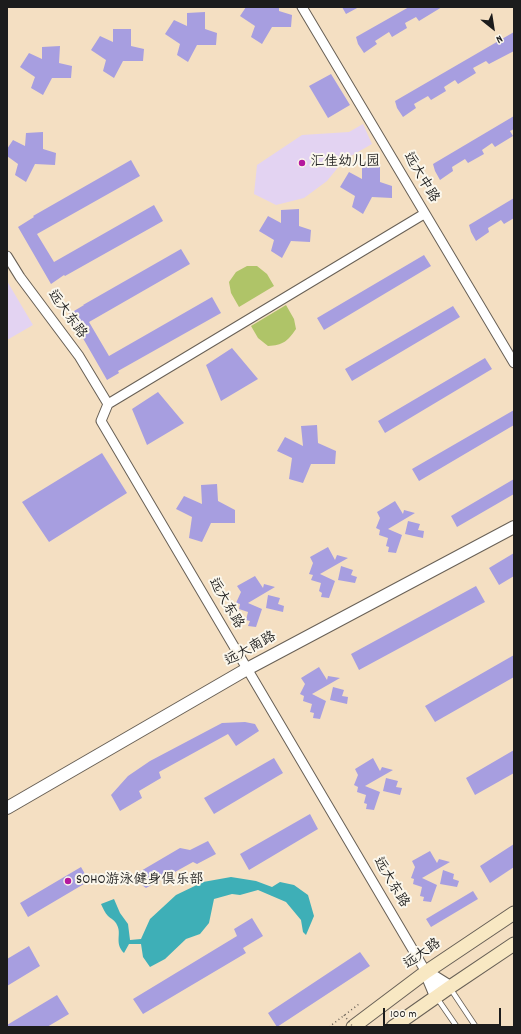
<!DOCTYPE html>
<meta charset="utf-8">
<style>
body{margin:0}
#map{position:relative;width:521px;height:1034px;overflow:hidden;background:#f4dfc2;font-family:Dekko,sans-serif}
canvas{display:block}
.frame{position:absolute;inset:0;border:8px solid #1c1c1c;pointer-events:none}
.north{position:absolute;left:473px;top:8px;width:40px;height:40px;-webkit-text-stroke:3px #fbf7ec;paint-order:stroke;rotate:150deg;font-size:11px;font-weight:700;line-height:16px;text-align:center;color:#1c1c1c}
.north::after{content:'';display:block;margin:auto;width:14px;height:18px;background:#1c1c1c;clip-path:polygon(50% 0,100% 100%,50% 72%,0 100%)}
.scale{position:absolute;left:383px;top:1008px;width:118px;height:18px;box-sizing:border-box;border:2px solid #1c1c1c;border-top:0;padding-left:5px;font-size:12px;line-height:14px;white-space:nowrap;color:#1c1c1c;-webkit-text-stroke:3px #fbf7ec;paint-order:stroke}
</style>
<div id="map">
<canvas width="521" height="1034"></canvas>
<div class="frame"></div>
<div class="north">N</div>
<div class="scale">100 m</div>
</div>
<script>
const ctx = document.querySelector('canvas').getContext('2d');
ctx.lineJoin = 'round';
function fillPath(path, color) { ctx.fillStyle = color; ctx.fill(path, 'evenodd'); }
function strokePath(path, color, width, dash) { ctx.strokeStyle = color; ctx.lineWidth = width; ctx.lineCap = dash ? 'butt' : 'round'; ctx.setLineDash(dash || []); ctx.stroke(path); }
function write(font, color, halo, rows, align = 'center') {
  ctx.font = font + ' Dekko,"LXGW WenKai TC",sans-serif'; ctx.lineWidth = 4; ctx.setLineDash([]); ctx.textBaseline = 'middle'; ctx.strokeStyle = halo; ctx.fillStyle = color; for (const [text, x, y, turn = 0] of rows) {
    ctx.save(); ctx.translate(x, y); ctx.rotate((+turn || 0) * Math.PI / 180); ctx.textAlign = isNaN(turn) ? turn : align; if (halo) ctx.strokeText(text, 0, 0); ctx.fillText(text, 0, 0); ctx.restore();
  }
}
const built = new Path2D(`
 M363,124L372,144L344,160L327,181L304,198L276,205L254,194L257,165L302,135L349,132Z
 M7,281L33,325L7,340Z`);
const green = new Path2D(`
 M247,266H257L267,274L274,286L239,307L231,293L229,282L236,272Z
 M286,305L294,319L296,329C287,342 283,345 268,346L258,338L251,326Z`);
const water = new Path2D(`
 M231,877L256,881L272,887L280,882L294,885L308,895L314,916L306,935L303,932L301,920L286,902L258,890L240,895L232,894L214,899L209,923L200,934L186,939L165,959L150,967L143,957L141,944H129L124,953C114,943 122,934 117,925C115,920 111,919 108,916C105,913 103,908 101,904L114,899L120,913L128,924L130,940L141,939L150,919L176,895L203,882Z`);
const building = new Path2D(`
 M246,7H279V11L292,15L291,27H272L262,44L251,37L255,26L240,16Z
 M342,7H359L346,14Z
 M409,7H442L419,21L416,17L405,23L407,28L392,37L389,32L375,41L377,44L364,53L358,44L356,37Z
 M205,12V29L217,33L216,45H197L188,62L177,55L180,44L165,34L174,20L187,26V13Z
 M113,29H131V46L144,49L143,61H123L114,78L103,71L106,60L91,50L100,36L113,42Z
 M514,32V51L489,64L486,61L473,68L476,73L458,84L455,80L444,87L446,91L431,100L428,96L414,104L416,108L403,117L397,108L395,101Z
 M60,46L59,63L72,66L71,78H52L43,95L31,88L35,77L20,67L29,53L42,59V47Z
 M331,74L350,105L328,118L309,86Z
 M514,116V129L510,131L513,136L495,147L492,143L482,150L484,154L468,163L465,159L452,167L453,171L440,180L435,171L433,164Z
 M43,132V149L56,153L55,165L35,164L26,182L15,175L18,164L7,156V149L13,140L25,146L26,133Z
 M131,160L140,176L37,234L54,262L154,205L163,221L65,276L64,275L51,284L18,227L34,217L33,216Z
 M380,165V182L392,186V198L372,197L363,214L352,207L355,196L340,187L349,172L362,179V166Z
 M514,198V218L504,224L501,220L488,228L489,232L476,241L471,232L469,225Z
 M299,209V226L311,230L310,242L291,241L282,258L271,251L274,240L259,231L268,216L281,223V210Z
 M181,249L190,264L89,322L109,356L212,297L221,313L118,371L119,373L107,380L69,314L84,305H83Z
 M424,255L431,266L324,330L317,318Z
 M453,306L460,317L352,381L345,369Z
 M232,348L258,379L221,401L206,365Z
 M485,358L492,369L385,433L378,421Z
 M158,392L184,423L147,445L132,409Z
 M514,410V425L419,481L412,469Z
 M317,425L318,443L336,451L335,464H311L303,483L289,479L292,458L277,451L285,437L303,446L301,426Z
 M102,453L127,493L49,542L22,502Z
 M514,479V494L457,527L451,516Z
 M217,484L218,501L235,510V523H211L202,542L189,538L192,517L176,509L184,496L202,504L201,485Z
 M395,501L403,514L404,510L415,513L388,529L402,535L396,553L388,552L389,547L386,546L388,538L379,535L380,530L376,528L380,518L377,512Z
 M408,521L420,524L418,530L424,531L423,538L405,534Z
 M328,547L335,560L337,555L348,558L320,574L335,581L329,598L321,597L322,593L319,591L321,583L311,580L313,575L309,574L313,563L310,557Z
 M514,553V576L499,585L489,568Z
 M341,566L353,570L351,575L357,577L355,583L338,580Z
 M255,576L263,588L264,584L275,587L248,603L262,609L256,627L248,626L250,621L246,620L248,612L239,609L240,604L236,603L241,592L237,586Z
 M476,586L485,602L359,670L351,654Z
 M268,595L280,598L278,604L284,606L283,612L266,608Z
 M514,655V677L435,722L425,706Z
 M319,667L327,680L328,676L340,678L312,694L326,701L320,719L313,718L314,713L310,712L312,704L303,701L304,696L300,694L305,684L301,678Z
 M333,687L344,690L342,696L348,697L347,704L330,700Z
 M245,722L255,724L259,731L236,746L228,734L159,772L161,778L139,791L142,798L120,811L111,795L128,776L150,761L222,723Z
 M514,750V773L475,795L466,778Z
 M274,758L283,773L214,814L204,798Z
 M373,758L380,771L382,767L393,770L365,786L380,792L374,810L366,809L367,804L364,803L366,795L357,792L358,787L354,785L358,775L355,769Z
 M386,778L398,781L396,787L402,788L400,795L383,791Z
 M310,814L318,829L249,870L240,854Z
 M208,841L216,854L197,864L193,862L146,888L139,883L134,875L180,848L190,850Z
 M514,844V867L490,883L480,866Z
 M430,851L437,863L439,859L450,862L422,878L437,885L431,902L423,901L424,897L420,896L422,887L413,884L414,879L411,878L415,867L412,861Z
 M81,867L89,881L28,917L20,903Z
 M443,870L454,874L453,879L459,881L457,887L440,884Z
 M473,891L478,899L431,927L426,919Z
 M252,918L263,936L243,948L246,953L143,1014L133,999L237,936L234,929Z
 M29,946L40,966L7,986V959Z
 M360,952L370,966L277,1027L268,1013Z
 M57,995L69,1014L47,1027H7V1025Z`);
const path = new Path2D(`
 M329,1027L359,1004`);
const service = new Path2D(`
 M450,988L476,1027
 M437,998L457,1027`);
const minor = new Path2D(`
 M302,7L514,363
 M7,256L20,277L79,356L108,404L101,421L426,972
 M108,404L424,214`);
const tertiary = new Path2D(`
 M7,808L247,669L514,527
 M426,972L450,987
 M426,972L436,996`);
const secondary = new Path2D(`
 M353,1027L426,972L514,913
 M393,1027L450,987L514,944`);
const pathBridge = new Path2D(`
 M344,1015L353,1027`);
const markers = [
 [302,163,4,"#b5179e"],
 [68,881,4,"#b5179e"]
];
const poiNames = [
 ["汇佳幼儿园",310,163],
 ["SOHO游泳健身俱乐部",76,881]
];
const streetNames = [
 ["远大中路",420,178,59],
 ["远大东路",66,315,54],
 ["远大东路",225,604,60],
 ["远大南路",251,650,-29],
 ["远大东路",390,883,59],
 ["远大路",423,955,-35]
];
fillPath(built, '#e3d3f2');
fillPath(green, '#afc468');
fillPath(water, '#3eafb7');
fillPath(building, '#a79ee0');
strokePath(service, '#686056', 6);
strokePath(minor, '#686056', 11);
strokePath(tertiary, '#686056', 14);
strokePath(secondary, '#686056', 15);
strokePath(path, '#686056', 1.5, [1, 3]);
strokePath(service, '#fff', 4.5);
strokePath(minor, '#fff', 9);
strokePath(tertiary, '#fff', 12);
strokePath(secondary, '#f8e8c3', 13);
strokePath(pathBridge, '#686056', 1.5, [1, 3]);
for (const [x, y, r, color] of markers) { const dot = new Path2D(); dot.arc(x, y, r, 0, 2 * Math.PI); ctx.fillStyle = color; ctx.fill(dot); strokePath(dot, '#fbf7ec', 1.5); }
write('14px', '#1c1c1c', '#fbf7ec', poiNames, 'left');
write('14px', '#1c1c1c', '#fbf7ec', streetNames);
</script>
